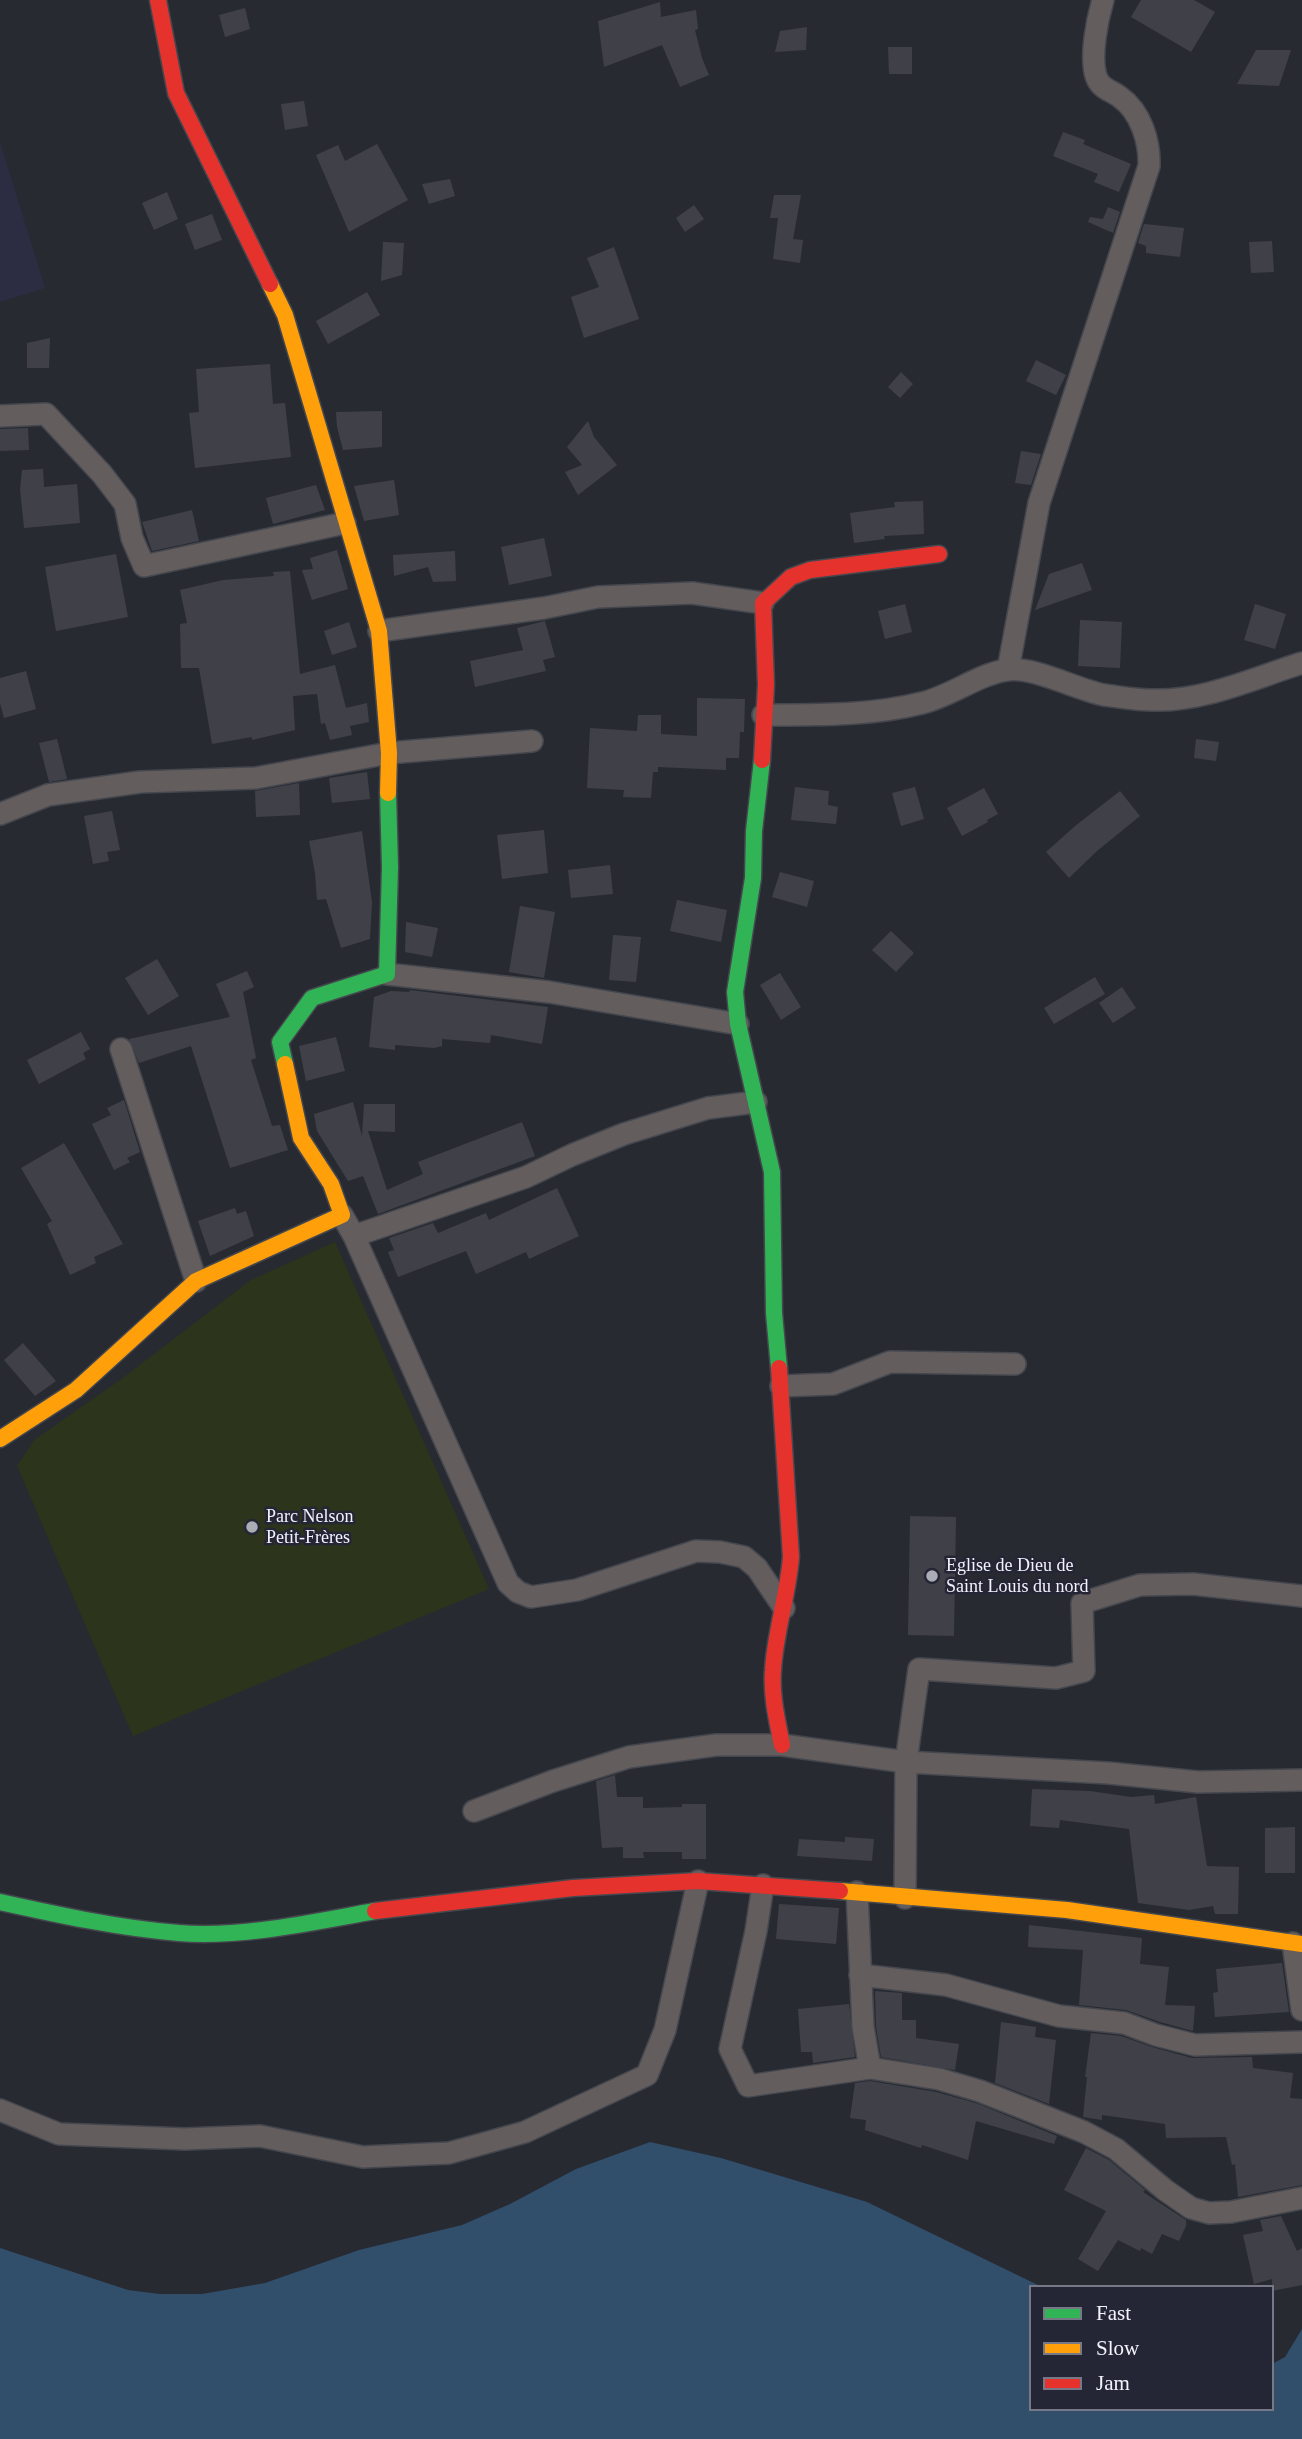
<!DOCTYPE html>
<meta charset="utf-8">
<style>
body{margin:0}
#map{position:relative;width:1302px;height:2439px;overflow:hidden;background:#282a32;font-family:"Times New Roman",serif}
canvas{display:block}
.legend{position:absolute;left:1029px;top:2285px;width:245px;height:126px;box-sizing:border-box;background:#252635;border:2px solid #777885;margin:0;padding:9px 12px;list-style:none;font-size:21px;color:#f2f3fd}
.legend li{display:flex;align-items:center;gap:14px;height:35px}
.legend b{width:35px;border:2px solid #777885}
</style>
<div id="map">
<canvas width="1302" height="2439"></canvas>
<ul class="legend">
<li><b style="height:9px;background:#30b455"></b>Fast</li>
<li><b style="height:9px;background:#ff9f0a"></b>Slow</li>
<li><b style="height:9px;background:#e5322d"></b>Jam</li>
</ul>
</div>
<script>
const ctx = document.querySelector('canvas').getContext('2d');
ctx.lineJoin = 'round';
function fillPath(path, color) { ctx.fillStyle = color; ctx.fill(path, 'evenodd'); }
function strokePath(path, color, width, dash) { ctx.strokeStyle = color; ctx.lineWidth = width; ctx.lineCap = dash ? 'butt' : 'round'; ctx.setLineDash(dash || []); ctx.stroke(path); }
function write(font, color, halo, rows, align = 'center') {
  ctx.font = font + ' "Times New Roman",serif'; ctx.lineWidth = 5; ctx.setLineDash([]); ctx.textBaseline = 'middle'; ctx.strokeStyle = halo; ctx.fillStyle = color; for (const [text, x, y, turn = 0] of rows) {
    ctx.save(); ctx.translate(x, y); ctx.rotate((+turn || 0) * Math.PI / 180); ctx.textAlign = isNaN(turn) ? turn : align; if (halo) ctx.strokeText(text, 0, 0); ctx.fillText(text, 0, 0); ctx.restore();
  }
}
const built = new Path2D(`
 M0,142L45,288L0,302Z`);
const green = new Path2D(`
 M335,1242L489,1589L133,1736L17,1466L34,1440L120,1380L251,1280Z`);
const water = new Path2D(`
 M650,2142L721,2158L867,2202L1042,2287H1031V2409H1272V2364L1285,2357L1302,2329V2439H0V2248L128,2290L160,2294H202L265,2283L359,2250L462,2225L510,2204L576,2169Z`);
const building = new Path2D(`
 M1141,0H1194L1215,12L1191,52L1131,17Z
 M660,2L661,17L696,10L698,29L695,30L702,58L709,75L680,87L662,45L604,67L598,21Z
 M245,8L250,29L225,37L219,15Z
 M807,27L806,50L775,52L780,31Z
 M888,47H912V74H889Z
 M1256,50H1291L1279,86L1237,84Z
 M304,101L308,126L285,130L281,104Z
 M1063,132L1085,140L1083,144L1131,164L1119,192L1094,182L1098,174L1053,156Z
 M377,144L408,200L349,232L316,155L338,145L345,161Z
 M450,179L455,196L429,204L422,184Z
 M167,192L178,219L154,230L142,203Z
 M774,195H801L793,239L803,240L800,263L773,259L778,218H770Z
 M694,205L704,219L685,232L676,218Z
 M1108,207L1120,212L1113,233L1088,222L1090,217L1103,219Z
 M212,214L222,240L195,250L185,224Z
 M1144,224L1184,228L1180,257L1146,253V246L1138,243Z
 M1272,241L1274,272L1251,273L1249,242Z
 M383,242L404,243L402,275L381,281Z
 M614,247L639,319L584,338L571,297L599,287L587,258Z
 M367,292L380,315L328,344L316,321Z
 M50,338L49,368H27V343Z
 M1036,360L1066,375L1056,395L1026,381Z
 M270,364L273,404L285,403L291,457L195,468L189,413L199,412L196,369Z
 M901,372L913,384L900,398L888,387Z
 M382,411V447L343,450L337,427L336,412Z
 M588,421L594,437L617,465L578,495L565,472L582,465L567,447Z
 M28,428L29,450L0,451V429Z
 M1021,451L1041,454L1031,485L1015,483Z
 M43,469L44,487L77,484L80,523L24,528L20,489L22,470Z
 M394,480L399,515L364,521L354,486Z
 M316,485L325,510L273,524L266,498Z
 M923,501L924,534L884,536L885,539L854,543L850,513L895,507L894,502Z
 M192,510L199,541L152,551L142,522Z
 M544,538L552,576L509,585L501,547Z
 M337,550L348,589L312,600L302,570L313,569L310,558Z
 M455,551L456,581L433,582L428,567L394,576L393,555Z
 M116,554L128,617L56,631L45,567Z
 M1082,563L1092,590L1035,610L1049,574Z
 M290,571L300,674L335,665L346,708L367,703L369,722L350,726L352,735L330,740L325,723L321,724L317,694L293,696L295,730L252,740V737L212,744L199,668H181L180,624L187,623L180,590L223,580L274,576L273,572Z
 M905,604L912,632L885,639L878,611Z
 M1255,604L1286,614L1275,649L1244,640Z
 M1080,620L1122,622L1120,668L1078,666Z
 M545,621L555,657L543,660L546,671L475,687L470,661L523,650L517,628Z
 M349,622L357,647L332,655L324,631Z
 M26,671L36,709L4,718L0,703V678Z
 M697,698L745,699L744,732H740L739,758H726V770L658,767V772H653L651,798L623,797L624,790L587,788L590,728L637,731L638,715H661V734L697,736Z
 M57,739L67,779L49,782L39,743Z
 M1196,739L1219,742L1216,761L1194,758Z
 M367,772L370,799L332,803L329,778Z
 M299,783L300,815L256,817L255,791Z
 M795,787L829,791L828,805L838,807L836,824L791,820Z
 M915,787L924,819L901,826L892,793Z
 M984,788L998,814L987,820L988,822L962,836L947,808Z
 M1120,791L1140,816L1097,851L1069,878L1046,852L1075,826Z
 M112,811L120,850L107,852L109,861L93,864L84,816Z
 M544,830L548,873L502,879L497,835Z
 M362,831L372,902L370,939L341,948L326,899L317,900L315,873L309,841Z
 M610,865L613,894L571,898L568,870Z
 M780,872L814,881L807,907L772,897Z
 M677,900L727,910L721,942L670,931Z
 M520,906L555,912L544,978L509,972Z
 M406,922L438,928L432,957L405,952Z
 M891,931L914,953L896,972L872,950Z
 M613,935L641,937L636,982L609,980Z
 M157,959L179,996L148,1015L125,978Z
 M247,971L254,987L243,992L256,1058L251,1060L272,1126L280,1125L288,1150L230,1168L191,1046L139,1063L129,1039L230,1017L216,984Z
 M780,973L801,1007L781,1020L760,985Z
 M1095,977L1105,994L1054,1024L1044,1008Z
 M1122,987L1136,1008L1113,1023L1099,1003Z
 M410,990L548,1007L542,1044L491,1035L490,1043L442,1039V1046L434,1048L395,1045V1050L369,1047L374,997L391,991L409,992Z
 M81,1032L90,1049L83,1053L86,1059L39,1084L27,1060Z
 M336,1037L345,1071L306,1081L299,1046Z
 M124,1100L140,1152L127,1158L130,1162L114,1170L92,1124L111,1115L107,1108Z
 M353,1102L362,1136L364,1104H395V1132L368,1131L387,1190L423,1174L418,1162L522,1122L535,1156L378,1214L363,1176L348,1181L317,1131L314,1114Z
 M64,1143L123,1244L94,1257L96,1263L70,1275L47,1224L52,1221L21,1168Z
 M557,1188L579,1236L529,1259L526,1252L476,1274L466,1251L398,1277L388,1252L394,1250L389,1238L433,1223L438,1233L486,1213L489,1220Z
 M235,1208L237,1214L246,1211L254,1236L210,1256L198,1221Z
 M23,1343L56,1381L35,1396L4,1360Z
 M910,1516L956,1517L954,1636L908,1635Z
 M615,1775L617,1797H643V1808L682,1807V1804H706V1859H682V1852H643L644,1858H623V1847L602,1848L596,1781Z
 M1032,1789L1090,1791L1131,1797L1154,1795L1155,1804L1196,1797L1207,1866L1239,1867L1238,1914H1215L1213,1906L1189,1910L1138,1903L1129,1829L1060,1820L1059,1828L1030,1826Z
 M1295,1827V1873H1265V1828Z
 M845,1837L874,1839L872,1861L797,1856L799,1839L845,1842Z
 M779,1904L839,1908L836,1944L776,1939Z
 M1029,1925L1142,1938L1140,1964L1169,1967L1165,2005L1195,2006L1193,2031L1160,2022L1126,2010L1079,2005L1083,1950L1028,1947Z
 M1282,1963L1289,2012L1215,2017L1213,1993L1218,1992L1216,1969Z
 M875,1991L902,1993V2020H916V2038L959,2044L955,2070L881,2057L876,2026Z
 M849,2004L855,2057L813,2063L812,2052H801L798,2009Z
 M1001,2022L1036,2027L1035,2037L1056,2040L1049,2104L995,2083Z
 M1091,2033L1121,2036L1152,2047L1192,2058L1252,2057L1253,2068L1293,2073L1290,2098L1302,2099V2185L1238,2197L1235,2164L1232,2165L1226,2137L1166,2138L1165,2124L1102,2115V2120L1083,2117L1087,2077H1085Z
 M870,2081L936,2092L976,2103L1057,2136L1054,2144L976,2121L968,2160L922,2145L921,2148L865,2130L866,2120L850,2118L855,2083Z
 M1086,2148L1109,2160L1145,2190L1143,2192L1186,2220V2226L1179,2241L1162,2234L1152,2254L1141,2248L1140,2251L1118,2240L1098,2271L1078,2259L1106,2211L1064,2190Z
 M1281,2216L1297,2251L1302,2248V2285L1272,2291V2279L1254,2284L1243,2235L1263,2231L1260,2220Z`);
const street = new Path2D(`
 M0,416L46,414L102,474L125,504L132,538L144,566L345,523
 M379,631L544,608L598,597L692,593L763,603
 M1008,670L1039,503L1149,166C1150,142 1141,112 1120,97C1111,90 1100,89 1096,76C1090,56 1097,20 1103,0
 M763,715C817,715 870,716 922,703C951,696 979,674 1007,670C1033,666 1075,689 1104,695C1120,697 1137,700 1152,700C1203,702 1254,678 1302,663
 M0,814L48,795L140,782L256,778L389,753L532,741
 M387,974L549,992L738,1024
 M121,1049L196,1281
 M342,1215L354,1236L508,1583L518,1592L531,1597L577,1590L696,1551L720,1552L744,1557L757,1568L784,1608
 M354,1236L526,1177L572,1155L624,1134L708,1108L756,1102
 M781,1386L833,1384L890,1362L1015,1364
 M474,1811L553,1781L629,1757L716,1745H782L906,1762L1108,1773L1198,1782L1302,1780
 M763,1885L756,1931L730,2049L748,2086L870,2068L939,2079L980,2091L1084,2132L1116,2149L1165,2190L1191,2208L1209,2213L1231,2212L1302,2198
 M857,1892L863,2027L870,2068
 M905,1898L906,1762L919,1669L1056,1678L1084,1671L1082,1603L1140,1585L1193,1584L1302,1596
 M1293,1943L1302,2010
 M860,1975L946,1985L1059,2016L1124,2023L1156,2035L1195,2045L1302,2042
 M0,2110L59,2134L185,2139L260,2136L363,2157L449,2153L525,2132L647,2075L665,2030L698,1881`);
const fast = new Path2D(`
 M762,760L754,831L753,878L735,992L738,1024L772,1172L774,1313L779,1368
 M285,1064L280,1042L312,998L387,974L390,867L388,793
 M0,1902C59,1915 118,1928 179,1933C242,1938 313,1922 375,1911`);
const slow = new Path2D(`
 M270,284L285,315L379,631L389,753L388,793
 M0,1439L76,1390L196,1281L342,1215L331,1184L301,1138L285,1064
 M840,1891L1067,1910L1302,1944`);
const jam = new Path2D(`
 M158,0L176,93L270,284
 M762,760L766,685L763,603L791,577L810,570L939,554
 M779,1368L791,1557C788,1595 775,1633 773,1670C771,1695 777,1720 782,1745
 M375,1911L573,1888L698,1881L840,1891`);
const markers = [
 [252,1527,7,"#abadb6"],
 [932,1576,7,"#abadb6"]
];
const poiNames = [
 ["Parc Nelson",266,1517],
 ["Petit-Frères",266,1538],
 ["Eglise de Dieu de",946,1566],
 ["Saint Louis du nord",946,1587]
];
fillPath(built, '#2c2d42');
fillPath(green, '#2c351b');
fillPath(water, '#314e6b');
fillPath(building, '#404148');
strokePath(street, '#45474e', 24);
strokePath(fast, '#45474e', 19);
strokePath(slow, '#45474e', 19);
strokePath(jam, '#45474e', 19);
strokePath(street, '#635d5e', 21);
strokePath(fast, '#30b455', 16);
strokePath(slow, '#ff9f0a', 16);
strokePath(jam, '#e5322d', 16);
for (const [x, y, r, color] of markers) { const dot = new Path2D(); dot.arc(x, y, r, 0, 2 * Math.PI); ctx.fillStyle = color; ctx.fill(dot); strokePath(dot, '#252635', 2.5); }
write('18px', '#f2f3fd', '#252635', poiNames, 'left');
</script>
